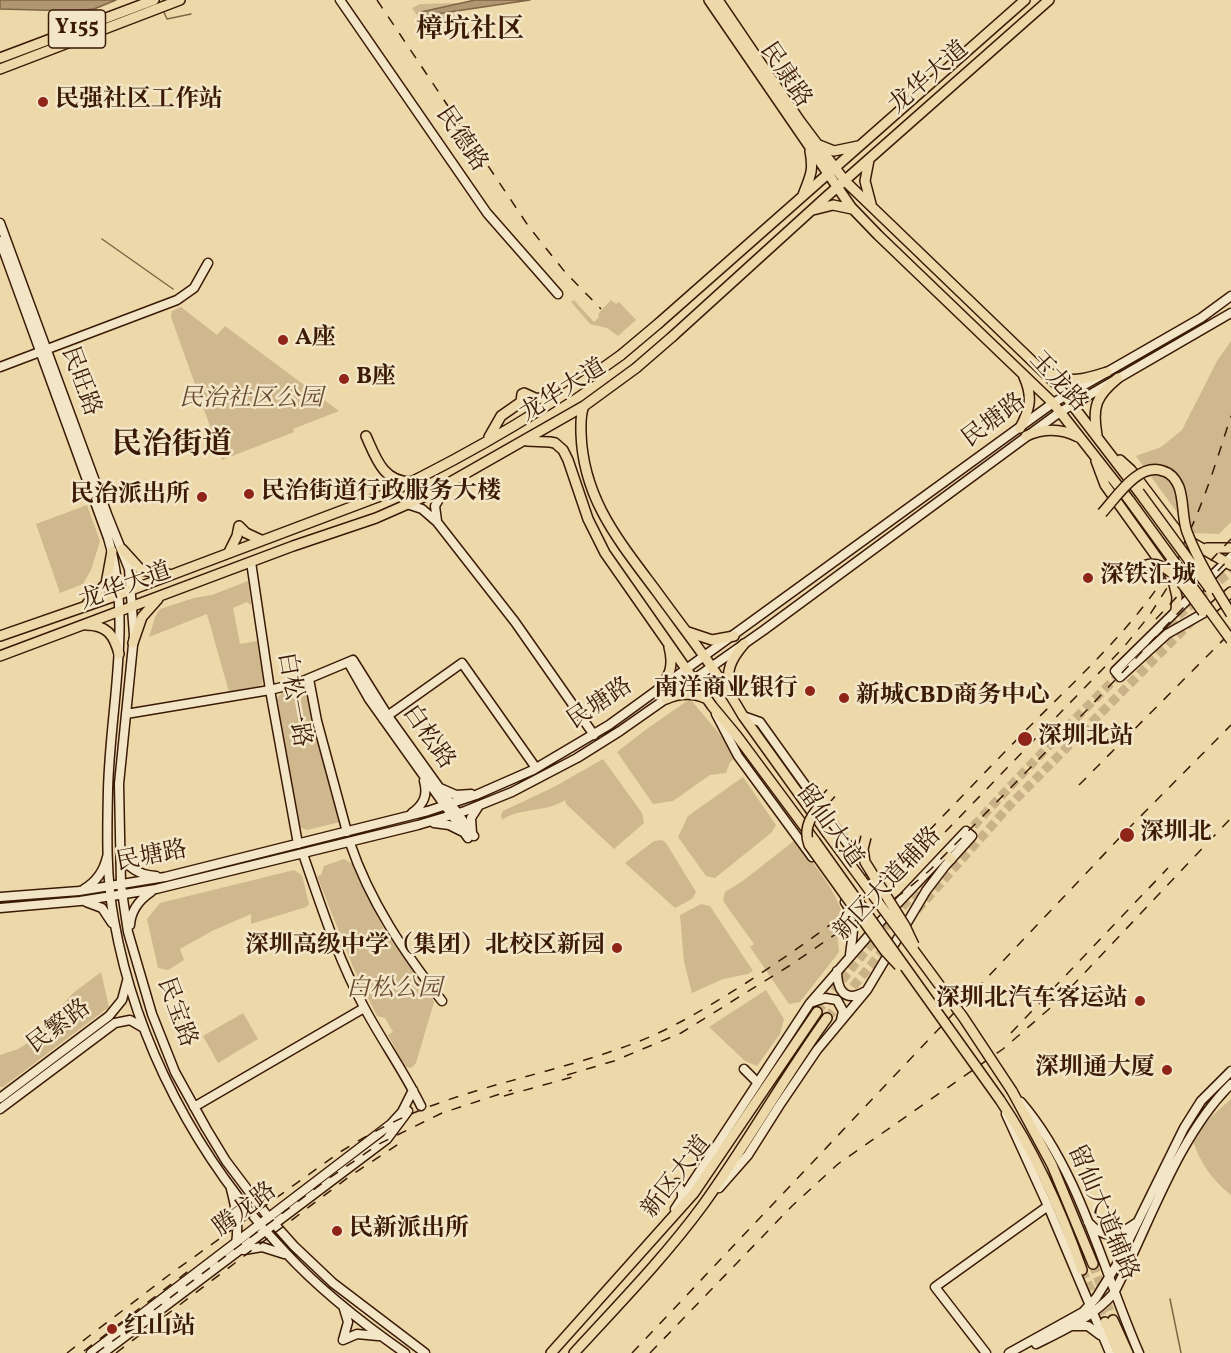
<!DOCTYPE html>
<meta charset="utf-8">
<style>
body{margin:0}
canvas{display:block;background:#edd8a9}
</style>
<canvas width="1231" height="1353"></canvas>
<script>
const ctx = document.querySelector('canvas').getContext('2d');
ctx.lineJoin = 'round';
function fillPath(path, color) { ctx.fillStyle = color; ctx.fill(path, 'evenodd'); }
function strokePath(path, color, width, dash) { ctx.strokeStyle = color; ctx.lineWidth = width; ctx.lineCap = dash ? 'butt' : 'round'; ctx.setLineDash(dash || []); ctx.stroke(path); }
function write(font, color, halo, rows, align = 'center') {
  ctx.font = font + ' Vollkorn,"Noto Serif SC",serif'; ctx.lineWidth = 5; ctx.setLineDash([]); ctx.textBaseline = 'middle'; ctx.strokeStyle = halo; ctx.fillStyle = color; for (const [text, x, y, turn = 0] of rows) {
    ctx.save(); ctx.translate(x, y); ctx.rotate((+turn || 0) * Math.PI / 180); ctx.textAlign = isNaN(turn) ? turn : align; if (halo) ctx.strokeText(text, 0, 0); ctx.fillText(text, 0, 0); ctx.restore();
  }
}
const green = new Path2D(`
 M458,3L453,6L421,12L423,16L454,12L455,17L421,21L412,8L420,4Z
 M574,300L594,322L599,317L598,314L611,300L616,304L619,302L636,320L618,336L607,328L590,324L571,302Z
 M181,307L217,335L225,326L339,411L293,429L294,432L222,460L171,317L172,311Z
 M1231,341V522L1219,534L1192,533L1136,456L1161,447L1182,430L1217,361Z
 M87,505L100,541L91,570L83,584L60,593L36,524Z
 M248,581L251,605L247,602L233,608L240,644L257,641L263,678L262,684L259,686L229,692L207,614L149,637L155,617L160,609L194,598L212,595Z
 M303,687L306,689L340,822L307,830L301,828L297,820L277,699C281,690 294,687 303,687Z
 M690,699L728,744L736,757L730,762L726,773L710,775L673,801L653,804L617,752L648,728Z
 M603,759L642,813L644,823L614,849L566,804L565,800C547,813 519,807 502,820L501,815L503,811L554,787Z
 M743,777L776,825L771,833L715,878L706,876L678,837L688,816Z
 M662,840L666,843L696,892L692,899L675,908L625,863L654,841Z
 M795,840C814,866 844,896 845,931H837L839,952L800,1002L789,1004L750,947L754,944L723,901L725,892L744,880Z
 M344,859L354,865L384,930L431,995L434,1002L416,1063L411,1068L405,1067L388,1035L393,1032L385,1018L377,1016L353,967L317,876L321,875L324,866Z
 M294,870L302,875L309,904L306,907L251,924V914L212,931L180,949L184,960L168,970L158,968L147,919L160,903Z
 M701,904L710,906L753,971L748,974L723,979L692,993L684,962L680,915Z
 M101,972L109,1007L3,1087H0V1055L18,1049L29,1042L72,994Z
 M766,990L784,1019L780,1034L757,1066L745,1061L709,1027Z
 M243,1013L258,1039L218,1063L203,1036Z
 M1231,1099V1195C1213,1181 1200,1163 1193,1141L1205,1122Z`);
const water = new Path2D(`
 M0,0H116L94,9L73,11L0,9Z
 M475,0H530L423,16L421,12Z`);
const stream = new Path2D(`
 M163,10L167,19L191,14
 M102,239L173,289
 M1170,1299L1181,1353`);
const primaryTunnel = new Path2D(`
 M1140,654L1179,615L1231,571
 M917,910L1010,805L1193,620
 M817,1012C911,891 1015,777 1124,670
 M827,1018L900,930
 M1093,1264L1113,1320
 M1082,1270L1105,1322`);
const secondary = new Path2D(`
 M340,0L487,213L558,294
 M0,223L107,514L129,569L134,635L119,784L121,885L128,932L152,1014L175,1072L206,1128L226,1161L269,1218L294,1246L333,1283L425,1353
 M0,241L108,538C133,621 110,706 108,790C107,833 106,878 114,920C136,1044 198,1160 285,1252C320,1290 362,1323 405,1353
 M0,367L177,300L194,288L208,263
 M407,504L422,509L437,522L515,622L594,735
 M437,521L435,506L448,484
 M251,562L270,690L298,844
 M1209,610L1167,634L1120,677L1115,671L1231,557
 M348,662L369,699L468,838
 M309,679L317,721L347,832
 M126,714L270,690L298,683L353,660L388,716L474,836
 M716,714L738,756L812,857
 M743,716L760,722L866,870
 M383,719L462,663L536,768
 M440,788L456,795L471,794
 M412,813C424,804 428,795 424,781
 M434,823L449,825L461,831
 M472,833L471,818L478,807
 M350,843C370,902 404,952 442,1001
 M121,854C128,869 140,875 156,876
 M303,854C321,906 338,959 364,1007C382,1041 404,1071 421,1106
 M84,889C96,882 104,870 107,857
 M0,897L79,891L165,877L428,811L476,795L533,770L609,725L1053,403L1201,318L1231,296
 M86,902L102,908L112,923
 M845,902C858,920 852,935 850,955
 M0,908L80,901L156,889L418,825L465,811L512,792L577,758L620,731L764,630L1060,412L1231,313
 M130,925C131,911 139,900 151,892
 M837,971C837,989 844,1003 864,992
 M813,1002L825,998L837,1000L843,1011L841,1020
 M744,1069L757,1082
 M0,1098L109,1016L122,1000L127,981
 M1021,1102C1080,1171 1103,1271 1139,1353
 M194,1107L364,1008
 M0,1109L115,1023L130,1020L142,1027
 M1006,1114L1048,1206L1110,1353
 M677,1183L682,1192V1199
 M231,1189C236,1208 239,1224 236,1244
 M675,1209L810,1003L882,920L966,831L972,836L945,866L926,891L867,990L817,1050L779,1106L748,1155L719,1188
 M1088,1222C1106,1241 1116,1237 1136,1223
 M244,1250L262,1247L284,1254
 M1074,1326H1088L1100,1335
 M343,1340L357,1334L378,1336
 M343,1340L348,1322L344,1309
 M1036,1344C1064,1330 1093,1317 1114,1293C1149,1226 1177,1137 1231,1084
 M91,1353L391,1124L402,1112L413,1090
 M103,1353L387,1139L408,1111
 M986,1353L935,1287L1048,1206
 M1009,1353L1083,1312L1096,1298L1116,1266L1184,1128L1201,1101L1231,1071`);
const primary = new Path2D(`
 M709,0L851,207L878,235L1053,403L1130,501
 M718,0L800,121L845,181L1057,385L1139,492
 M0,58L154,0
 M0,69L180,0
 M819,145L834,151L858,146
 M869,160L865,181L871,204
 M803,195C810,176 814,172 810,151
 M813,210L833,205L852,209
 M659,323L1025,0
 M673,336L826,197L1049,0
 M1049,373C1071,384 1085,379 1107,372
 M524,393L535,398L554,399
 M584,406C580,415 581,424 581,433C583,499 619,541 657,592C686,632 718,672 743,716L827,833
 M1020,428C1030,409 1033,397 1024,377
 M1097,435C1092,407 1096,396 1118,378
 M366,436C376,458 383,482 411,482
 M1026,436C1044,428 1061,428 1078,437
 M489,437L501,416L521,402L522,394
 M527,441L550,442L555,443L563,450L568,460L588,519L605,553L712,706L737,736L815,841
 M1120,460L1131,470L1187,544C1190,556 1183,564 1171,566
 M1096,461L1105,485L1173,580L1177,597L1176,610
 M239,526L246,533L261,540
 M1189,541L1231,565
 M1207,548H1231
 M122,549L141,570L168,574
 M229,552L237,536L239,526
 M87,604L106,584L112,551
 M1214,607L1231,592
 M86,625C107,625 114,635 119,654
 M688,632L712,640L734,636
 M0,636L118,595L391,492C471,453 550,407 621,355
 M133,643L142,617L158,599
 M0,656L293,546L376,518L426,496L584,406L636,368
 M658,690C670,676 674,666 669,647
 M730,692C725,671 731,659 744,644
 M666,699C680,693 693,692 707,699
 M945,854L951,859
 M1012,1091L1052,1165L1093,1264
 M1000,1100C1036,1153 1061,1210 1082,1270
 M1113,1320L1128,1353
 M1105,1322L1119,1353
 M551,1353L694,1193L817,1012
 M574,1353C618,1305 664,1258 703,1205C747,1144 783,1079 827,1018`);
const rail = new Path2D(`
 M377,0L529,227L565,272L601,309
 M1156,619L1231,539
 M1079,785L1231,632
 M857,913L892,887L1123,648L1149,616L1176,574
 M862,921L905,891L930,870L1086,711L1231,557
 M1011,1033L1168,868
 M567,1075L614,1061L681,1033L789,966L868,912
 M504,1096L576,1076
 M154,1310L325,1181L379,1144L442,1113L512,1090
 M84,1351L191,1269
 M67,1353L169,1275L340,1152C372,1132 406,1114 442,1102C501,1081 563,1069 621,1048C666,1033 706,1008 746,983C790,954 832,926 871,891C926,834 980,777 1035,721C1085,671 1140,621 1175,560C1201,514 1215,465 1231,416
 M96,1353L128,1330
 M116,1353L350,1176L403,1141
 M632,1353L1127,830L1231,725
 M650,1353L792,1206L838,1164L1003,1049L1056,1003L1231,818`);
const primaryBridge = new Path2D(`
 M621,355L659,323
 M636,368L673,336
 M1139,492L1210,589
 M1130,501L1231,640
 M1102,513C1116,498 1138,462 1163,471C1171,473 1176,480 1179,487C1184,501 1182,518 1187,532C1198,561 1215,588 1231,614
 M1138,569C1166,550 1189,594 1203,612
 M831,793C817,809 801,823 809,845L885,951L899,966
 M827,833L963,1017L1012,1091
 M866,837L863,849L865,862L905,926L914,945
 M815,841L1000,1100`);
const markers = [
 [43,102,6,"#8f2418"],
 [283,340,6,"#8f2418"],
 [344,379,6,"#8f2418"],
 [249,494,6,"#8f2418"],
 [202,497,6,"#8f2418"],
 [1088,578,6,"#8f2418"],
 [810,691,6,"#8f2418"],
 [844,698,6,"#8f2418"],
 [1025,739,8,"#8f2418"],
 [1127,835,8,"#8f2418"],
 [617,948,6,"#8f2418"],
 [1140,1001,6,"#8f2418"],
 [1167,1070,6,"#8f2418"],
 [337,1231,6,"#8f2418"],
 [112,1329,6,"#8f2418"]
];
const shields = [
 [77,29,57]
];
const shieldNames = [
 ["Y155",77,29]
];
const streetNames = [
 ["民康路",784,76,56],
 ["龙华大道",930,79,-41],
 ["民德路",460,140,56],
 ["民旺路",79,382,70],
 ["玉龙路",1057,383,47],
 ["龙华大道",564,392,-32],
 ["民塘路",995,422,-37],
 ["龙华大道",126,588,-20],
 ["白松一路",292,700,80],
 ["民塘路",601,705,-34],
 ["白松路",427,738,55],
 ["留仙大道",828,827,54],
 ["民塘路",152,858,-11],
 ["新区大道辅路",889,885,-47],
 ["民宝路",175,1013,70],
 ["民繁路",60,1028,-37],
 ["新区大道",678,1178,-52],
 ["腾龙路",246,1211,-37],
 ["留仙大道辅路",1101,1213,67]
];
const poiNames = [
 ["民强社区工作站",55,102],
 ["A座",295,340],
 ["B座",356,379],
 ["民治街道行政服务大楼",261,494],
 ["民治派出所",190,497,"right"],
 ["深铁汇城",1100,578],
 ["南洋商业银行",798,691,"right"],
 ["新城CBD商务中心",856,698],
 ["深圳北站",1038,739],
 ["深圳北",1140,835],
 ["深圳高级中学（集团）北校区新园",605,948,"right"],
 ["深圳北汽车客运站",1128,1001,"right"],
 ["深圳通大厦",1155,1070,"right"],
 ["民新派出所",349,1231],
 ["红山站",124,1329]
];
const parkNames = [
 ["民治社区公园",251,401],
 ["白松公园",394,991]
];
const quarterNames = [
 ["樟坑社区",470,32]
];
const districtNames = [
 ["民治街道",172,447]
];
fillPath(green, '#cfb88d');
fillPath(water, '#b09772');
strokePath(water, '#816547', 1.5);
strokePath(stream, '#816547', 1.5);
strokePath(primaryTunnel, '#c9b288', 9, [9, 4.5]);
strokePath(secondary, '#3b1a06', 11);
strokePath(primary, '#3b1a06', 12);
strokePath(secondary, '#f3e6c7', 8);
strokePath(primary, '#edd8a9', 9);
strokePath(rail, '#3b1a06', 1.5, [10, 10]);
strokePath(primaryBridge, '#3b1a06', 12, []);
strokePath(primaryBridge, '#edd8a9', 9);
for (const [x, y, r, color] of markers) { const dot = new Path2D(); dot.arc(x, y, r, 0, 2 * Math.PI); ctx.fillStyle = color; ctx.fill(dot); strokePath(dot, '#f3e6c7', 2); }
for (const [x, y, w] of shields) { const box = new Path2D(); box.roundRect(x - w / 2, y - 19, w, 38, 4.5); ctx.fillStyle = '#f3e6c7'; ctx.fill(box); strokePath(box, '#3b1a06', 1.5); }
write('bold 22px', '#3b1a06', null, shieldNames);
write('24px', '#3b1a06', '#f3e6c7', streetNames);
write('bold 24px', '#3b1a06', '#f3e6c7', poiNames, 'left');
write('italic 24px', '#67492e', '#f3e6c7', parkNames);
write('bold 27px', '#3b1a06', '#f3e6c7', quarterNames);
write('bold 30px', '#3b1a06', '#f3e6c7', districtNames);
</script>
